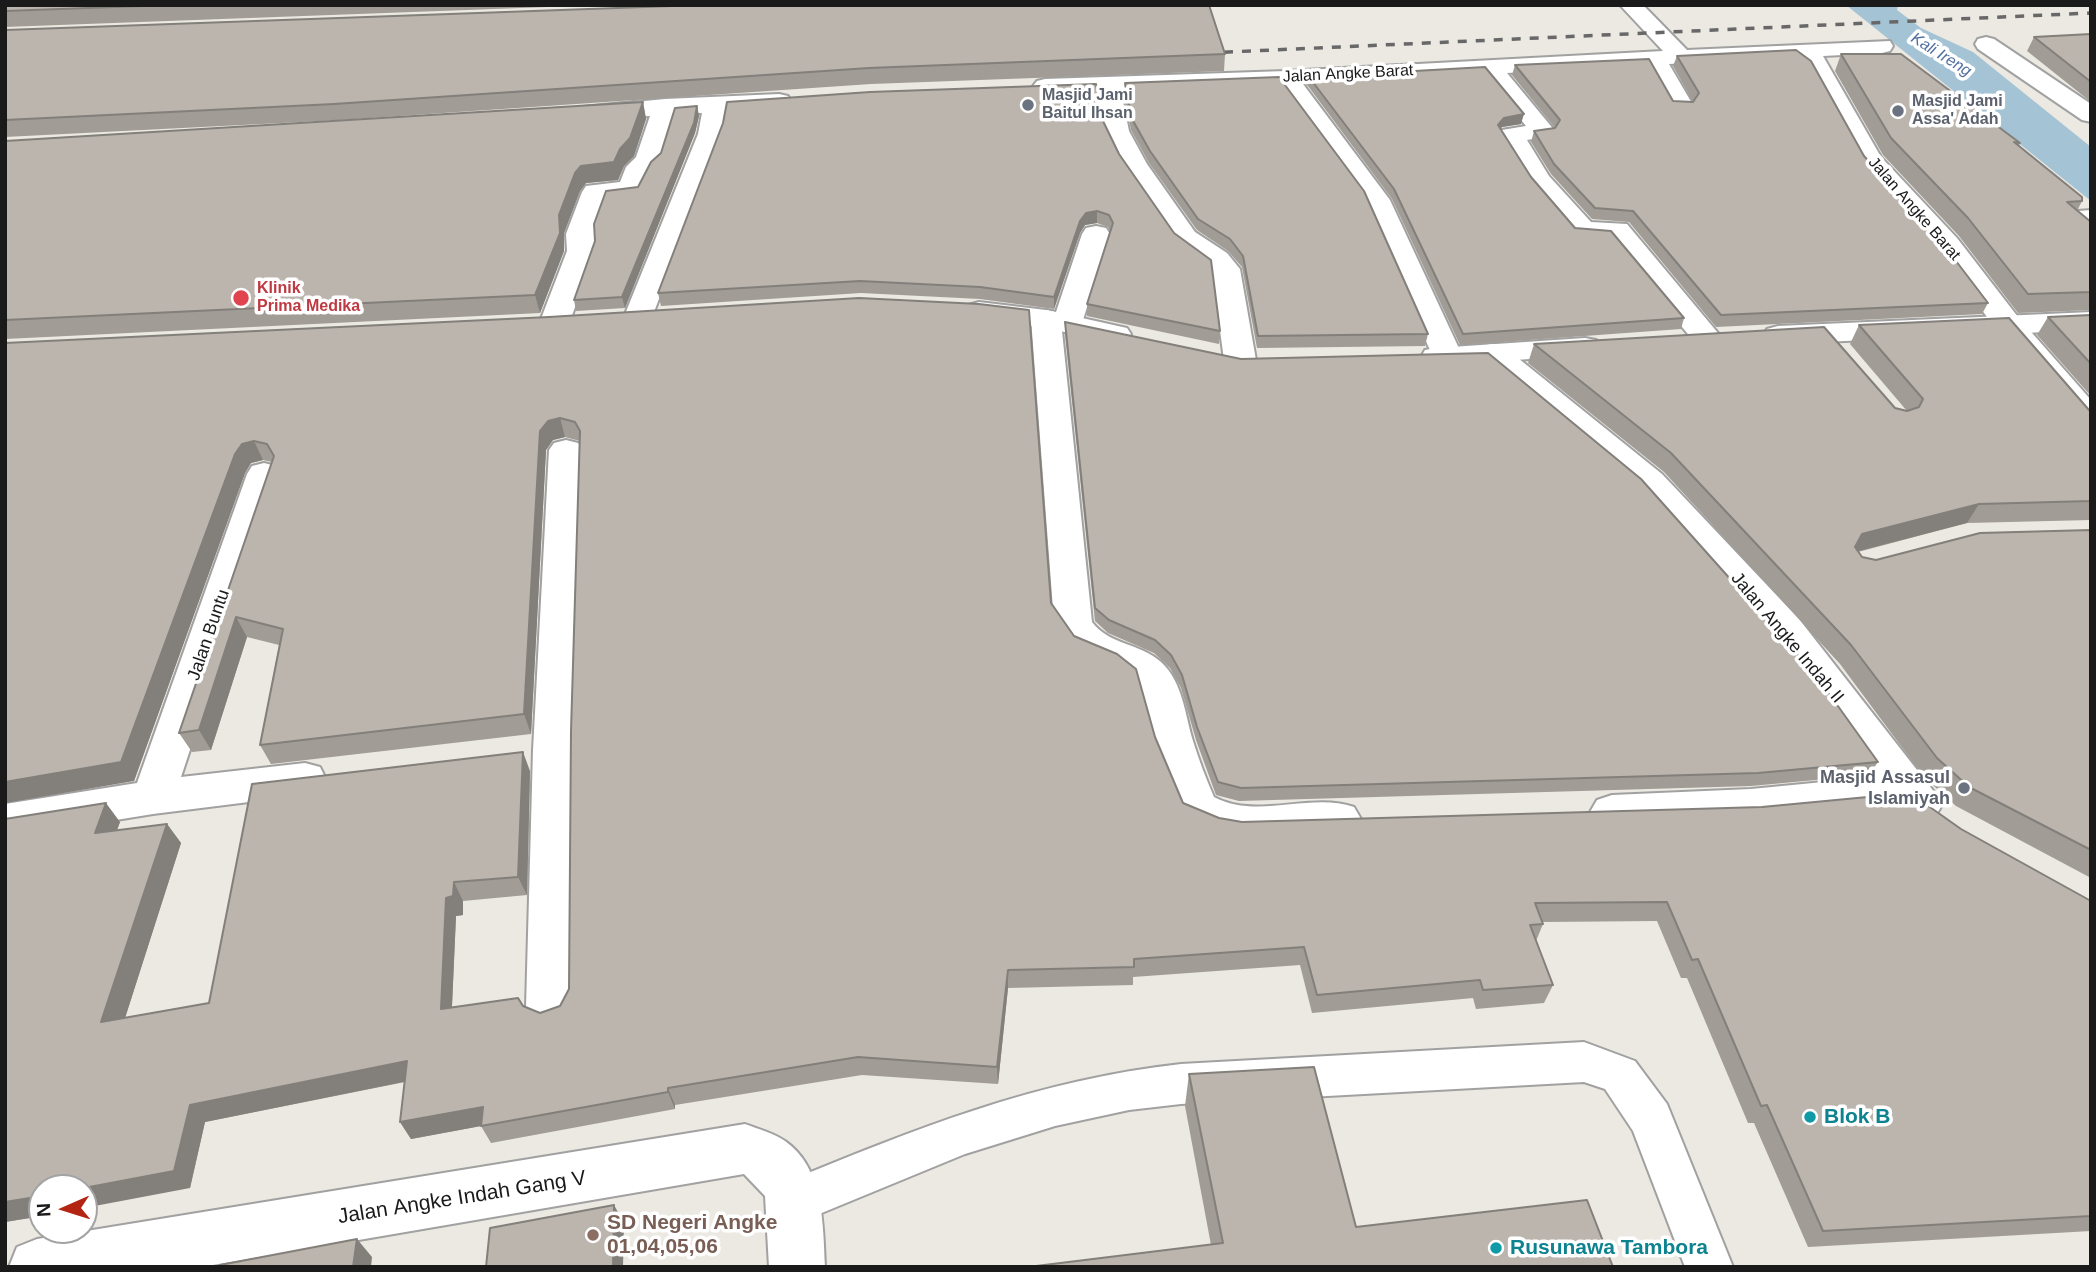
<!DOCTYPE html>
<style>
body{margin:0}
#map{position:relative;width:2096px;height:1272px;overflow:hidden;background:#ebe9e1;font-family:Helvetica,sans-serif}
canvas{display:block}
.frame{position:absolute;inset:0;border:7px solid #1a1a1a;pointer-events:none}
.north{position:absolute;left:28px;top:1174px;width:70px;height:70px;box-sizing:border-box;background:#fff;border:2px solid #a3a3a3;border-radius:50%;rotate:267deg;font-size:19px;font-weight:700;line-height:28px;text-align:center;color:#1a1a1a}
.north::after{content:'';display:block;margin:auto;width:24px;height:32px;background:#b32511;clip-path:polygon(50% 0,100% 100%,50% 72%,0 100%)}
</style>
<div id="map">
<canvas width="2096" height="1272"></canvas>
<div class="frame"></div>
<div class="north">N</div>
</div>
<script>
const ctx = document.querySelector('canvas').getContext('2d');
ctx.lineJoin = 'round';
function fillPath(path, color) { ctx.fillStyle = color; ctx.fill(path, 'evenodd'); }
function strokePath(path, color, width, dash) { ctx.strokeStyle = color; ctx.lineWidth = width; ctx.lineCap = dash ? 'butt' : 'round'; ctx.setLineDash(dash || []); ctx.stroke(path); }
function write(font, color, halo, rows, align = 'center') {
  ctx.font = font + ' Helvetica,sans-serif'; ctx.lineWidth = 7; ctx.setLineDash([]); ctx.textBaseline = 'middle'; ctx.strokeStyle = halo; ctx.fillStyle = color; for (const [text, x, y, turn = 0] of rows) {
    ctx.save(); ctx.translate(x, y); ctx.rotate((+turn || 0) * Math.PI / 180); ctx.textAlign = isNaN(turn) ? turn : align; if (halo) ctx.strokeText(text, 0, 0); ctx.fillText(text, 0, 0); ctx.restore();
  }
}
const water = new Path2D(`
 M1846,5H1898L1897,10L1921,28L1973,52L2091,147V201Z`);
const service = new Path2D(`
 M1584,1042L1635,1061L1667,1104L1733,1267H1685L1633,1131L1605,1089L1584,1082L1181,1104L1129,1110L1055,1126L965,1154L795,1224L779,1217L772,1201L779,1185C913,1130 1035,1080 1181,1064Z`);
const minor = new Path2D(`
 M1620,5H1643L1687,50L1890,41L1893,46L1890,51L1882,53L1823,56L1881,157L1957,238L2018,317L2091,400V430L2079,427L1996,329L1937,250L1861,165L1809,68L1799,57L1669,64L1693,105L1690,110H1672L1647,66L1507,73L1555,131L1552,136L1527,140L1549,176L1591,222L1627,224L1723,339L1719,345L1708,348L1697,345L1609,239L1574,237L1530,186L1498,135L1502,130L1526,126L1484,74L1303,84L1390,200L1463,357L1459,364L1448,366L1437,364L1433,357L1364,201L1279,85L1121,91L1129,131L1147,164L1195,232L1227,253L1240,269L1256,360L1251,367L1240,369L1229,367L1224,360L1212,271L1175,244L1121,165L1105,131L1097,91L1045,93L1037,91L1033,86L1037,81L1045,79L1286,71L1663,51Z
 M1986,37L1994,39L2091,104V122L2082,120L1978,49L1975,44L1978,39Z
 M779,94L788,96L791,101L788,106L727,111L722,134L649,325L638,328L627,325L623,319L698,134L702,113L675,114L661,161L651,171L640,195L606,199L594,234L595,251L569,324L565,330L554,333L543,330L539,324L567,251L566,234L582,192L586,186L620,182L626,167L636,157L650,116L591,119L582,117L579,112L582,107L665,99Z
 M2091,210V228L2081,226L2074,217L2078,211Z
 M1096,226L1106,228L1110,234L1082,323L1078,329L1062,331L1092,622C1109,645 1140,643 1161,662C1183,682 1185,715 1193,741C1199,760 1206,779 1214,797C1257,820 1310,792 1354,807L1361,819L1354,831C1306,847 1227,845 1182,820L1156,755L1137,687L1117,671L1075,653L1054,622L1031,319L1035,313L1046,310L1056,312L1082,234L1086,228Z
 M1492,344L1503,346L1662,474L1799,619L1935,793L1942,805L1935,817C1920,822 1909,823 1898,809L1751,823L1612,829L1597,824L1590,812L1597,800L1612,795L1751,789L1875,777L1771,639L1638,490L1481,360L1477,353L1481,346Z
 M566,440L578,443L583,450L575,750L574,1007L567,1022L550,1029L533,1022L526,1007L533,750L549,450L554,443Z
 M264,463L276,466L281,474L181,777L305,763L320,767L326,779L320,791L305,795L153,814L5,838V804L137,783L247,474L252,466Z
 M745,1124C758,1129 774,1133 785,1141C824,1168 823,1224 825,1267H769L765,1196L744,1174L201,1267H9L17,1247L37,1239Z`);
const tertiary = new Path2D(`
 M979,302L1046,310L1127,328L1131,334L1127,340L1116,343L1046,328L968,317L964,311L968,305Z
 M2091,312V330L1778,344L1767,341L1763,335L1767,329L1778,326Z
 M1585,338L1596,340L1600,347L1596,354L1436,366L1425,364L1421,357L1425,350L1436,348Z`);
const rail = new Path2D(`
 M1206,53L2091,13`);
const wall = new Path2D(`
 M5,5H602L5,27Z
 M5,30L1225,54L1224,71L871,84L340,120L5,137Z
 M2091,34V102L2027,51L2034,37Z
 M1841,54L2020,143L2019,146L2082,201L2077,211L2091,222V310L2018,313L1959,236L1883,155L1835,71Z
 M1677,56L1864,156L1988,303L1982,314L1716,327L1629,222L1592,219L1551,174L1531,142L1534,131L1555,128L1512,75L1515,65L1673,101L1693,102L1673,66Z
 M1309,77L1521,124L1502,127L1500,129L1531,177L1575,228L1684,318L1681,329L1460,345L1392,199L1308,86Z
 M1125,83L1428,334L1425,346L1257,348L1242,267L1228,251L1197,230L1149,163L1131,130L1124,94Z
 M643,102L646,119L634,156L624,166L618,180L586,183L580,191L564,233V251L540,313L5,339V141Z
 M697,106L699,116L695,133L625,308L576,311L574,300L638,187L661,153Z
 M1103,121L1119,154L1220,331L1219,344L1087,316V304L1110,231L1108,227L1097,223L1085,225L1080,233L1054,309L980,299L861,293L661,306L658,293Z
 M2091,315V396L2037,335L2048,317Z
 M549,317L1051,603L1074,636L1155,737L1183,803L1219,818L1242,822L1961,829L2091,901V1231L1808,1247L1754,1123H1748L1687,978H1681L1657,921L1543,922V924L1536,941L1553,985L1544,1003L1476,1009L1473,998L1312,1013L1300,965L1133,977V985L1008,988L998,1084L862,1075L675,1105V1109L491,1143L481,1126L411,1139L400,1122L405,1082L205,1122L190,1188H42V1216L5,1222V819L120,822L117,830L167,824L181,843L125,1018L209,1003L530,771L527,895L463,901V915L456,916L452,1007L523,1006L540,1013L560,1006L569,989L580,441L565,437L553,440L546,450L531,734L271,764L260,745L279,645L247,637L211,750L192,752L179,733L272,462L263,460L251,463L245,473L134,781L5,343Z
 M1065,322L1878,762L1869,775L1751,786L1239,801L1216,795L1196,740L1181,688L1170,668L1154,653L1108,633L1095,621L1065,335Z
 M1859,325L2091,410V520L1967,523L1858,552L1862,557L1876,560L2091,530V878L1956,806L1924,777L1840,664L1664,472L1528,363L1534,344L1907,411L1850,344Z
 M1189,1074L1356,1227L1211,1245L1185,1106Z`);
const shadedWall = new Path2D(`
 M643,102L646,119L634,156L624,166L618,180L586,183L580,191L564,233V251L540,313L535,295L559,215L575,173L581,166L620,149Z
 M697,106L699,116L695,133L625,308L622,297Z
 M1524,114L1521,124L1502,127L1495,135L1498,125L1504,118Z
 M1097,211V223L1085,225L1080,233L1054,309V297L1080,221L1086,213Z
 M560,418L565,437L553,440L546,450L531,734L524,714L540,431L548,421Z
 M254,441L263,460L251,463L245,473L134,781L5,803V782L242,444Z
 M1979,504L1967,523L1851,553L1862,534Z
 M236,617L247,637L211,750L199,730Z
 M523,752L530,771L527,895L518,877Z
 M106,803L120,822L109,852L95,833Z
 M167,824L181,843L118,1040L101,1022Z
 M454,882L463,901V915L456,916L451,1027L441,1009L446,898Z
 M1008,970V988L998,1084L997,1067Z
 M407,1061L418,1079L205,1122L190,1188L84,1208V1188L190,1105Z
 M668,1088L675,1105V1109L668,1092Z
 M483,1107L481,1126L411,1139L400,1122Z
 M42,1196V1216L5,1222V1202Z
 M614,1205L624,1223L623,1267H613Z
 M357,1239L372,1257L371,1267H353Z`);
const building = new Path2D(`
 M5,5H170L5,11Z
 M700,5H1209L1225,54L869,68L334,104L5,120V30Z
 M2091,34V82L2034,37Z
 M1796,50L1811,61L1864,156L1940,240L1988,303L1721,315L1633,211L1595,208L1554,164L1534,131L1555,128L1560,120L1515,65L1649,59L1673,101L1693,102L1699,93L1677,56Z
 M1841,54H1901L2020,143L2014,142L2082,197V201L2067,202L2091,222V292L2028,294L1968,218L1891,138Z
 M1485,67L1524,114L1504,118L1498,125L1531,177L1575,228L1611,231L1684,318L1463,334L1394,189L1309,77Z
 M1279,77L1364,191L1428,334L1258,336L1243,256L1230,239L1198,219L1150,151L1132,119L1125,83Z
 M1096,84L1103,121L1119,154L1174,233L1211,260L1220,331L1087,304L1113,223L1109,215L1097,211L1086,213L1080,221L1054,297L980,287L860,281L658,293L723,123L727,102L870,92Z
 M643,102L630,138L620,149L614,162L581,166L575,173L559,215L560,233L535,295L5,320V141Z
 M697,106L694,123L622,297L574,300L595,241L594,224L606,191L638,187L651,162L661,153L675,108Z
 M859,298L979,304L1029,310L1051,603L1074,636L1117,654L1136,669L1155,737L1183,803L1219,818L1242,822L1762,807L1910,793L1961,829L2091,901V1216L1823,1231L1767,1105L1761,1106L1698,959L1692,960L1667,902L1535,903L1543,924L1530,925L1553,985L1483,990L1480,980L1317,995L1304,947L1134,959V967L1008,970L997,1067L858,1057L668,1088V1092L481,1126L483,1107L400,1122L407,1061L190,1105L174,1171L84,1188H42V1196L5,1202V819L106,803L95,833L167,824L101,1022L209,1003L252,784L523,752L518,877L454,882L453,896L446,898L441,1009L518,998L523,1006L540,1013L560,1006L569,989L571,731L580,431L575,422L560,418L548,421L540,431L524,714L260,745L283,629L236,617L199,730L179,733L274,456L267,444L254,441L242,444L235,454L121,762L5,782V343L549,317Z
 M2091,315V364L2048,317Z
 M2009,318L2089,410H2091V501L1979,504L1862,534L1855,547L1862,557L1876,560L1980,533L2091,530V850L1969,787L1937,758L1851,645L1671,453L1534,344L1824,327L1895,408L1907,411L1919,407L1923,399L1859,325Z
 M1065,322L1241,359L1488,353L1641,479L1815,674L1878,762L1758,773L1241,788L1218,782L1197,727L1182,675L1171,655L1155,640L1109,620L1095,608Z
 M1314,1067L1356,1227L1587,1200L1613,1267H1028L1223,1243L1189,1074Z
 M614,1205L613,1267H486L490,1228Z
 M357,1239L353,1267H220V1265Z`);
const markers = [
 [1028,105,7,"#6b7280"],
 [1898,111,7,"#6b7280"],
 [241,298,9,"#e0444e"],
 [1964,788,7,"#6b7280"],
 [1810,1117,7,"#0f9aa8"],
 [593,1235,7,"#8d6e63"],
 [1496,1248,7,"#0f9aa8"]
];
const farWaternames = [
 ["Kali Ireng",1941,55,32]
];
const farStreetnames = [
 ["Jalan Angke Barat",1348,74,-3],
 ["Jalan Angke Barat",1914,209,49]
];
const farWorshipnames = [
 ["Masjid Jami",1042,96],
 ["Baitul Ihsan",1042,114],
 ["Masjid Jami",1912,102],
 ["Assa' Adah",1912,120]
];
const farHealthnames = [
 ["Klinik",257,289],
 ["Prima Medika",257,307]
];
const streetNames = [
 ["Jalan Buntu",209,635,-71],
 ["Jalan Angke Indah II",1787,638,50]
];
const worshipNames = [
 ["Masjid Assasul",1950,778],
 ["Islamiyah",1950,799]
];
const nearCulturenames = [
 ["Blok B",1824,1117],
 ["Rusunawa Tambora",1510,1248]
];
const nearStreetnames = [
 ["Jalan Angke Indah Gang V",462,1198,-9]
];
const nearEducationnames = [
 ["SD Negeri Angke",607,1223],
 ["01,04,05,06",607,1247]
];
fillPath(water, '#a4c4d6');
strokePath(service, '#a1a1a1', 4);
strokePath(minor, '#a1a1a1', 4);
strokePath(tertiary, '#a1a1a1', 4);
fillPath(service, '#fff');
fillPath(minor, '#fff');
fillPath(tertiary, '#fff');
strokePath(rail, '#686868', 3.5, [9, 9]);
fillPath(wall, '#a19c96');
fillPath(shadedWall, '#837f7a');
fillPath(building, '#bbb5ae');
strokePath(building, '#837f7a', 2);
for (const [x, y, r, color] of markers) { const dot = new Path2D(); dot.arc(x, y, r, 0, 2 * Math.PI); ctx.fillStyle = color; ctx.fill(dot); strokePath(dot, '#fff', 2.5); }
write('italic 16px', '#516fa0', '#fff', farWaternames);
write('16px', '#1a1a1a', '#fff', farStreetnames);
write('bold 16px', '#5b616d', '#fff', farWorshipnames, 'left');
write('bold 16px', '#be3a42', '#fff', farHealthnames, 'left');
write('18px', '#1a1a1a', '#fff', streetNames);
write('bold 18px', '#5b616d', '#fff', worshipNames, 'right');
write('bold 21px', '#0d838f', '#fff', nearCulturenames, 'left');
write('21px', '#1a1a1a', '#fff', nearStreetnames);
write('bold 21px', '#785e54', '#fff', nearEducationnames, 'left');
</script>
